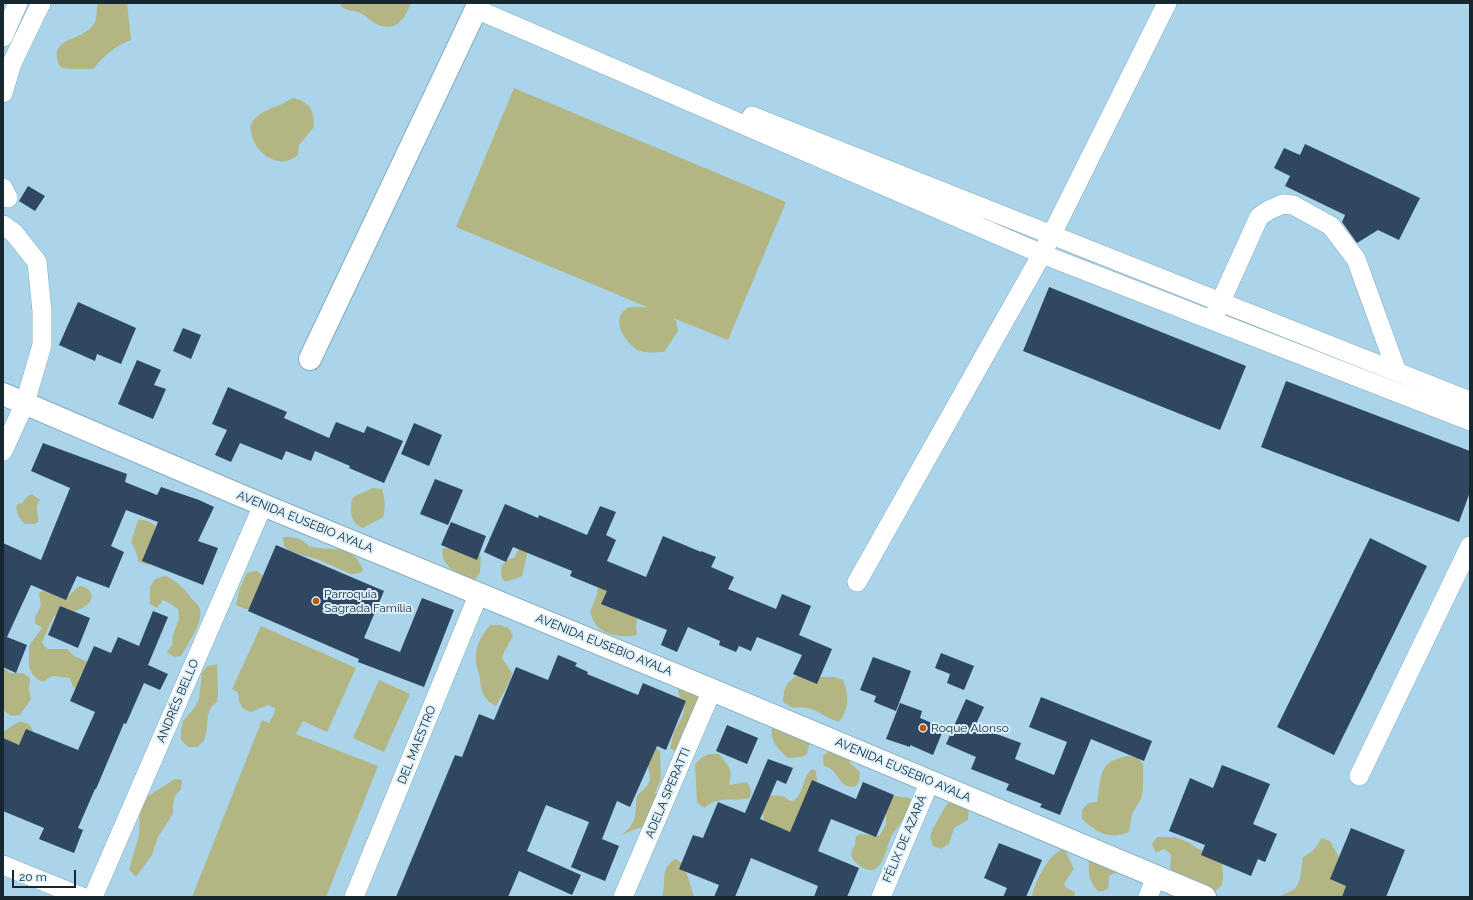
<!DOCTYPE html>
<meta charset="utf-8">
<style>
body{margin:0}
#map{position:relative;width:1473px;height:900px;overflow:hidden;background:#aad4e9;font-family:Raleway,sans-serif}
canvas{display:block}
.frame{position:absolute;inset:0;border:4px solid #17272f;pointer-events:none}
.scale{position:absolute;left:12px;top:870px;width:64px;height:18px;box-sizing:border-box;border:2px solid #17272f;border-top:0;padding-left:5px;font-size:12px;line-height:14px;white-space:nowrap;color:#17272f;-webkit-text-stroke:3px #dcf1fc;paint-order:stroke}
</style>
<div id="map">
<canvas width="1473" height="900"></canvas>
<div class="frame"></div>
<div class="scale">20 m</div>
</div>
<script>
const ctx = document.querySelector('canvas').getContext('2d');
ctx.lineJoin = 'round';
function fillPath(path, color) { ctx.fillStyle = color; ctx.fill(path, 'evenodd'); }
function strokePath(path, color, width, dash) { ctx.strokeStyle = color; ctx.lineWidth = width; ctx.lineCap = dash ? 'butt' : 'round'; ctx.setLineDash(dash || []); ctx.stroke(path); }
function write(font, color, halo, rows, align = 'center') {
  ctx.font = font + ' Raleway,sans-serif'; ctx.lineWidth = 4; ctx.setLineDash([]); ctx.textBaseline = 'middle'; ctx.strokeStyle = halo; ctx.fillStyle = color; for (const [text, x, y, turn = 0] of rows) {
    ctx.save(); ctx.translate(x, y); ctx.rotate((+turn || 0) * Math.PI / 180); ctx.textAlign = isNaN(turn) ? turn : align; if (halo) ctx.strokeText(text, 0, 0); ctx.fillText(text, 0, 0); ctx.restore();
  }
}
const green = new Path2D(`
 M97,3H127L131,40C114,46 104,56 93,69H72L61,68C44,35 85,43 95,22C97,17 97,8 97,3Z
 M339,3H411C405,17 398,32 379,25C372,23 367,16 360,13C352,9 344,12 339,3Z
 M514,88L786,202L728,340L673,318L676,321L678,331L664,352C655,352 644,354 636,349C626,342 610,320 626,309C632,305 641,308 647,307L456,227Z
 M293,98C311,102 314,111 314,127L299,145L298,155C295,157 292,159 290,160C273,166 256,151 252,136C251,132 250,128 251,124C257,112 271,109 282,104C286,102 289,100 293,98Z
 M373,488L382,489C385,498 386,508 383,517L363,528C350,524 349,509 353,497Z
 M32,494L40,500C34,507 39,513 38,522L34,524H25C19,518 15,512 17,504L22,503L28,496Z
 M138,520C144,519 150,522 155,525L156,530L151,562L148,565L139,562L135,549L131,542Z
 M283,537C289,537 296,537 301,540C305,541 307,546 311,547C334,551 353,544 363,570L360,573L351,574L317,559L291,552L284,546Z
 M520,546L528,550L522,576L509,581H504C500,576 501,571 502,565L509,559L514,558Z
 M443,548C455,548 473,547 481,557L480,572L475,580C461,577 438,565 443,548Z
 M256,571L264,576L254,609H245L236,605L240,588L247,573Z
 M165,576C175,580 182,586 189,595C191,599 197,603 199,607C206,619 187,645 181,656L174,657L167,652L172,645L173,635L179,618L178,609L171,604L163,600L157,608L150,604V587L155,579Z
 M605,579L626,606L637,619L636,627L637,635C625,638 611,636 600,629C595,625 592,618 590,612L597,594L598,586Z
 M81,586C85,587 89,589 91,593C97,609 63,614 54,616L42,642L44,646L48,649H67L74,656L92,664L82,690L73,687L70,678L52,676L44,681H40L33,675L29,667V646L42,628L35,623V618L41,605L39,593L43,591L67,597C72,594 75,588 81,586Z
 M490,625H499L509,628L513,636L504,652L502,658L512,673C509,685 502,695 496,706C483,699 481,692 480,678C479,673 477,668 476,663C474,648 481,636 490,625Z
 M261,626L356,668L327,732L303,721L296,734L378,766L326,897H192L262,720L269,723L274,714L275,708L268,705L251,712L243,709L239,701L238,692L232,689Z
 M217,664L218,693L217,702C202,712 211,726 204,740C203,742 199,745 198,747H188L181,740V731L183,721L195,707L199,699L202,672L208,666Z
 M3,667L10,673H23L30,678L29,691L31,699L20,715L11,716L3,710Z
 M801,673L817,677H834L843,680C849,697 850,706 839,722C828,719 816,709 807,708C795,706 796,711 783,702C783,687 788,680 801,673Z
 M379,680L410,694L384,752L353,738Z
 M685,685L696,694L700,702L678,753L670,748L674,732L683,715L684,707L680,699L678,690Z
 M18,722C27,721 33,726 33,735C24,744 15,745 3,746V732Z
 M772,727L816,741L809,745L807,754L802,757L788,758C778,749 770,742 772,727Z
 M653,745L660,752L661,779L654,795L661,790L657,824L639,828L621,835C638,824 635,813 637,795C650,786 653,779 647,765Z
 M830,750L848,754L850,763L860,772L859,781L856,786C843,790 840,778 833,771C831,768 827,767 824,766L823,756L826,753Z
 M709,754H719C729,767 733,768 729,785L747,782L751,790L750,798C732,802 720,795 704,808L697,802L695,764L701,758Z
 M1127,756L1137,757L1143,764V790L1141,799L1132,814L1129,832C1109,840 1097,833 1082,819V810L1088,803L1097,802C1102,776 1097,762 1127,756Z
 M812,769L816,771L817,780L809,805L799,809L801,818L791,834L764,823L763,813L765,795L783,796L790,801L795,800C805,790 802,777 812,769Z
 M175,779L182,780L181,789L175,796L173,805V814L158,837L152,855L136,877L129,870L139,835L140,807L145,798Z
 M895,796L909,798L913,801C908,814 900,824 892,835C886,846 883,880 862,867C856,864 852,860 851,853L855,845L856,836L860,834L879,836L886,825V811L891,798Z
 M954,800L969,803L968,820L954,828L949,844L941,849L933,846L930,837L933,828L947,804Z
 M1157,837H1175L1190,843L1198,849L1206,852L1222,863C1223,878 1227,886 1211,893L1170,872L1171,854L1164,849L1156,853L1152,844Z
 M1321,838L1330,841L1343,864L1356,897H1279C1284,893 1289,893 1293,890C1302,884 1301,867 1303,857C1312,852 1317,848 1321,838Z
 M1061,850H1065L1074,869L1064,884L1067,888L1075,892L1074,897H1032C1034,883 1048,856 1061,850Z
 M1093,858L1119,871L1109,876L1108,889L1103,891H1098C1089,882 1088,874 1089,861Z
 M676,859L684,865L694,897H662C667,880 659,868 676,859Z`);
const building = new Path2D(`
 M1305,144L1420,198L1399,240L1378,230L1357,243L1342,222L1345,215L1285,186L1290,176L1274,168L1284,148L1300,155Z
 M28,186L45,196L35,211L19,201Z
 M1049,287L1246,366L1220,430L1023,351Z
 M78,302L136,328L121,364L97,354L95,361L59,345Z
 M183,328L201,335L191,359L173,351Z
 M137,360L161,370L154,385L166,389L153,419L118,404Z
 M1286,381L1470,451V492L1459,522L1261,447Z
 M228,387L287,412L284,418L329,438L336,422L364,433L367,426L403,441L384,483L349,468L350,466L315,451L311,461L286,451L282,460L240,443L231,462L215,455L227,430L212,424Z
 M414,423L442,435L429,466L401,454Z
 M43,443L127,474L125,482L157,495L161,487L199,500L214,507L198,541L218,548L203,585L142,561L158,522L126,510L111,546L124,552L109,588L77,576L66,600L31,585L7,637L27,645L16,673L3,667V543L41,560L70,488L31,471Z
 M435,479L463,490L448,525L420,514Z
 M505,504L538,518L539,515L587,535L600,506L616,512L606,535L616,540L607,561L646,577L663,536L701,552V551L716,557L711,567L734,577L728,589L776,609L782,594L811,606L799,635L832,649L817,684L793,674L802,655L757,637L751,651L739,646L736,652L719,645L720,641L688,627L677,652L661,645L667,630L601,604L607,591L570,576L572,571L513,547L506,562L484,552Z
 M451,522L486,536L477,560L441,545Z
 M1370,538L1427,566L1334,755L1277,727Z
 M276,545L384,591L364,638L400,652L422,598L454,610L424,687L358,662L359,659L248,611Z
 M60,606L90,618L78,648L48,635Z
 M153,611L168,617L148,665L168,674L160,690L144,683L126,724L124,723L96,789H95L78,828L83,830L74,853L39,839L44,828L3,811V738L19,745L26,729L78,750L95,712L70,701L94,646L111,653L118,637L139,646Z
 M941,653L974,666L964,690L947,683L950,674L935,668Z
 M558,655L577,663L575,666L588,672L587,674L638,695L643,683L686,701L666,750L657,746L630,807L617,801L602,839L619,846L605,881L571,867L589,822L546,805L527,851L581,875L572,895L519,871L508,897H396L455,755L462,757L479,714L494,720L516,667L548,680Z
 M873,657L911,671L896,711L874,702L876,696L860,690Z
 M1041,697L1152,741L1144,761L1091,739L1060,815L1040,807L1042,804L1006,790L1009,784L971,769L976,757L946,744L966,699L984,707L975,726L1021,743L1015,759L1054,775L1067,742L1029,727Z
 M900,703L922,711L920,718L944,728L933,755L910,745V747L886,739Z
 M727,725L758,738L747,764L716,751Z
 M768,759L793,768L786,784L777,780L760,819L790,832L812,780L856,799L863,782L894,795L876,837L831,819L818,851L859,868L847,897H814L818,886L751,858L735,897H714L719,885L679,869L693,835L703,838L718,802L745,813Z
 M1222,765L1270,784L1253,824L1277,834L1265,862L1258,859L1251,876L1201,855L1205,845L1169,831L1190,778L1213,788Z
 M1351,828L1405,850L1386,897H1342L1346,886L1330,879Z
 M999,843L1042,860L1026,897H1003L1007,888L984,878Z`);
const minor = new Path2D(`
 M476,9L1042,254L1470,421
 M3,37L18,3
 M3,93L12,63L41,3
 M752,116L1470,401
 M3,188L8,198
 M3,225L14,233L37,262L42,311V345L25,403L3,451
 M1216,312L1259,217L1269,210L1283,204L1293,205L1331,226L1356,259L1397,372
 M857,582L1042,254L1167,3
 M1359,776L1470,546
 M3,865L82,897
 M93,897L263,505
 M354,897L479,593
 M623,897L712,690
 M881,897L930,781
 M1148,897L1156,877`);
const tertiary = new Path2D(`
 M310,359L479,3
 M3,394L263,505L712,690L1205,897`);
const markers = [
 [316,601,4,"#b5570a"],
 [923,728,4,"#b5570a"]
];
const streetNames = [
 ["AVENIDA EUSEBIO AYALA",305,522,22],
 ["AVENIDA EUSEBIO AYALA",604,645,22],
 ["ANDRÉS BELLO",178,701,-67],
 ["DEL MAESTRO",417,745,-68],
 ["AVENIDA EUSEBIO AYALA",903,770,23],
 ["ADELA SPERATTI",668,793,-67],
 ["FÉLIX DE AZARÁ",905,839,-67]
];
const poiNames = [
 ["Parroquia",324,594],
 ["Sagrada Familia",324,608],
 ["Roque Alonso",931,728]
];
fillPath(green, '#b3b683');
fillPath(building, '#2f4761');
strokePath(minor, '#82abbf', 20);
strokePath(tertiary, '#82abbf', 24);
strokePath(minor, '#fff', 19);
strokePath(tertiary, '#fff', 22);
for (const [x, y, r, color] of markers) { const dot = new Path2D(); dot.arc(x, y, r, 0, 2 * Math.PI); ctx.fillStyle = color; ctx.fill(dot); strokePath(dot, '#dcf1fc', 1.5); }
write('12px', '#17272f', '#dcf1fc', streetNames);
write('12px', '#17272f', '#dcf1fc', poiNames, 'left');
</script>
